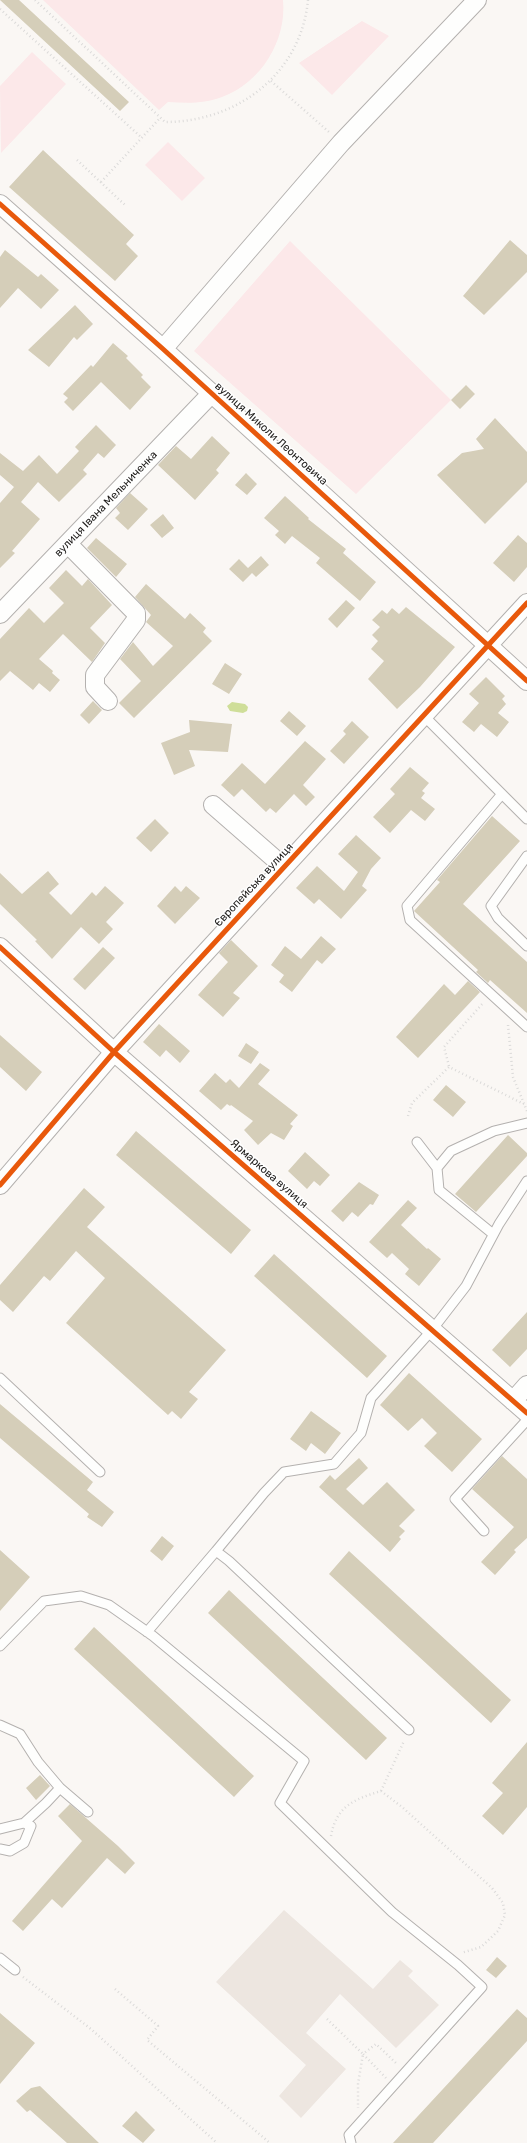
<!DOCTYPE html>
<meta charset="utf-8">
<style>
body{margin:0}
canvas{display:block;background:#faf7f4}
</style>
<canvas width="527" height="2143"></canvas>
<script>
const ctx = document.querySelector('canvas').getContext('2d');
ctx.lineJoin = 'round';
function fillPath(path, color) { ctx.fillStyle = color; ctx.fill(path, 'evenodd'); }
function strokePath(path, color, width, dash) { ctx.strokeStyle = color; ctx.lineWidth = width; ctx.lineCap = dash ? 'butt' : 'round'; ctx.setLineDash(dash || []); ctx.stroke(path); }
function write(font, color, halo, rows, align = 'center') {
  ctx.font = font + ' Rubik,sans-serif'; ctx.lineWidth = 3; ctx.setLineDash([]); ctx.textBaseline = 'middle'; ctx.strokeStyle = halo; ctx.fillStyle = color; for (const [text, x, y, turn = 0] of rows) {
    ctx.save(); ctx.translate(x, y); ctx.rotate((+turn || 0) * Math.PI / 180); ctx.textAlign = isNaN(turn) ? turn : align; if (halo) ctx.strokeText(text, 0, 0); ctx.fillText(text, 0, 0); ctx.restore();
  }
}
const built = new Path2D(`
 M284,1910L373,1989L400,1960L413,1971L408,1976L439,2005L396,2048L340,1994L306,2033L346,2069L301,2118L279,2096L306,2065L216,1982Z`);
const green = new Path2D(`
 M43,0H283C287,40 261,83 222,97C204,104 187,103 168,102L159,110Z
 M362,21L389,36L332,95L299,63Z
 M32,52L66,84L1,153L0,86Z
 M168,142L205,178L182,201L145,165Z
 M290,241L451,400L356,494L194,351Z`);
const water = new Path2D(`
 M232,702L245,704L248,707L247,711L243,713L230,711L227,706Z`);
const building = new Path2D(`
 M0,0H19L129,102L120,111Z
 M43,150L134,235L126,244L138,256L115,281L9,187Z
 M510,240L527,255V272L484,315L463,296Z
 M5,250L38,277L41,274L59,290L41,309L18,288L0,308V257Z
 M75,305L93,324L77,340L74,337L49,367L28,350Z
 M113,343L128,356L126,358L143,375L141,377L151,387L130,410L101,382L73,411L64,402L68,398L63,394L91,365L93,367Z
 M466,385L475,394L460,409L451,400Z
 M495,418L527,452V482L485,524L437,475L462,453L484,449L476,439Z
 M96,425L116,445L104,458L98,453L83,470L87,474L59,502L38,482L21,502L40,519L12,551L15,553L0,568V503L14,487L0,475V453L23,471L39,455L57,474L79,451L75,447Z
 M212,436L230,453L216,470L219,473L195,500L158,465L176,446L191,459Z
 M246,473L257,484L247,495L235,485Z
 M130,493L148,509L128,530L115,518L120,513L116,508Z
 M285,496L309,518L308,519L346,549L343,553L376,582L360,601L316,563L320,558L292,536L285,544L275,535L279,531L264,518Z
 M163,514L174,528L162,538L150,525Z
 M518,535L527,543V567L514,582L493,563Z
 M96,538L127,564L116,577L87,548Z
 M261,556L269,565L256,577L252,573L243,582L229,569L239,559L248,568Z
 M66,570L82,586L88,579L112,605L90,628L105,643L92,662L63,634L39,659L53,671L52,673L60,680L50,692L39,683L33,690L10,671L0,681V639L29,608L44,623L64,603L49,588Z
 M146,584L185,619L190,613L206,628L203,632L212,641L134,718L119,703L141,681L120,659L133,642L153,666L173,646L146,622L151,615L135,597Z
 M346,600L355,608L337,628L328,619Z
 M406,607L455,647L420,687L397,709L368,679L384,661L371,649L378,641L372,635L380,627L372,620L382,610L387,614L392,608L399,614Z
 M225,663L242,674L229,694L212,684Z
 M486,677L505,696L502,699L506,704L498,713L509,722L497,737L481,724L474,732L462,722L479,703L469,694Z
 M93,701L102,710L89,724L80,715Z
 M289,711L306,726L297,736L280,721Z
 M189,720L232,724L228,752L189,750L195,766L174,775L161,743L190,732Z
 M352,721L369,737L344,764L330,751L346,734L343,731Z
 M305,741L326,759L303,785L315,797L306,806L294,794L276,813L270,808L266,812L242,789L234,797L221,785L242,763L265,784Z
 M410,767L429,783L422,791L425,793L421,798L435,809L425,821L411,810L390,833L373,817L395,794L390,789Z
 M492,816L520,841L463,904L527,962V1013L490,980L488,983L476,972L478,970L414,911L440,882L437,880Z
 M155,819L169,833L151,852L136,838Z
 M356,835L381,858L371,869L362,886L367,890L341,919L319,899L314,904L296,888L317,866L344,891L358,872L338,854Z
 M48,871L59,884L49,893L71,915L92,892L96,896L105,886L124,903L106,922L113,929L99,944L81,927L52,959L35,941L37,940L0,904V873L22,894Z
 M175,886L181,892L186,886L200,898L175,924L157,906Z
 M321,936L336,949L322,964L317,960L292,992L279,982L284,975L271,965L285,946L301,959Z
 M231,940L258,966L233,993L240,998L223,1017L198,995L228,962L219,953Z
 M103,947L115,958L85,990L73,979Z
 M468,981L480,992L418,1058L396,1037L444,984L455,995Z
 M159,1024L190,1051L180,1063L166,1050L160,1057L143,1042Z
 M0,1035L42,1072L26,1091L0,1067Z
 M246,1043L259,1052L251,1064L238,1056Z
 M260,1063L270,1070L258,1084L298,1115L290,1124L293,1126L284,1140L271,1133L258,1145L244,1130L253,1121L231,1105L230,1106L227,1104L221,1110L199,1091L215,1073L226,1083L230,1079L239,1088Z
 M446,1085L466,1102L453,1117L433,1100Z
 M136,1131L251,1230L231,1254L116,1155Z
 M508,1135L527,1153V1156L476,1212L455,1194Z
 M305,1152L330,1175L320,1186L314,1181L307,1189L288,1171Z
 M359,1182L379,1195L373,1205L370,1204L358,1217L352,1212L343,1222L331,1211Z
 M84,1188L105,1207L87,1227L226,1350L189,1392L198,1399L181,1419L172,1411L168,1415L66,1323L105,1278L76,1251L50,1281L44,1276L13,1312L0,1300V1285Z
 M408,1200L417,1208L401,1225L427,1249L428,1248L441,1259L419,1286L405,1274L409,1269L392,1253L387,1258L369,1242Z
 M274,1254L387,1356L367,1378L254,1276Z
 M527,1312V1349L510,1367L492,1350Z
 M409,1373L482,1439L452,1472L424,1446L437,1433L422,1418L408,1431L380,1405Z
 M0,1404L93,1482L87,1490L114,1512L102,1527L87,1517L89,1514L0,1438Z
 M311,1411L341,1433L325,1454L311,1443L306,1451L290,1439Z
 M502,1456L527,1479V1538L514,1550L516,1552L495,1575L481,1562L514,1527L472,1489Z
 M359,1458L368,1468L346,1489L363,1505L387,1482L415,1510L399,1526L405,1531L399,1537L401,1539L390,1552L319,1487L330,1475L335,1480Z
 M162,1536L174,1546L162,1561L150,1551Z
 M0,1550L30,1577L0,1611Z
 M349,1551L511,1700L491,1723L329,1574Z
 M229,1590L387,1738L366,1760L208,1613Z
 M94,1627L254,1776L234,1797L74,1649Z
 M527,1742V1807L503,1835L482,1816L503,1793L492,1783Z
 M40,1775L50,1786L36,1800L26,1788Z
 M70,1804L118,1846L135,1863L125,1874L107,1858L62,1908L52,1899L23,1931L12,1921L82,1841L58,1816Z
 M497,1957L507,1966L496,1978L486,1970Z
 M517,2009L527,2018V2041L433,2143H393Z
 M0,2013L35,2043L0,2084Z
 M40,2086L99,2143H67L30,2110L27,2112L16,2101L31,2088Z
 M136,2111L155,2130L143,2143L122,2126Z`);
const path = new Path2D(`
 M35,0L165,122C237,122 301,74 308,0
 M0,9L142,138
 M271,81L329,132
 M77,160L125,205
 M101,182L160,118
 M508,1025L513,1077L527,1111
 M449,1066L444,1047L483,1003
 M408,1116L412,1103L449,1067L524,1104
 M381,1791L404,1741
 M331,1836C336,1806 355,1799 381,1791L402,1807L492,1888L503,1903L505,1915L498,1931L481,1947L461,1953
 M23,1977L91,2029L217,2143
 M115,1989L158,2026L147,2040L270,2143
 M327,2019L363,2054L358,2084V2108
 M386,2078L363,2054L376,2044L397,2064`);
const service = new Path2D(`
 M424,716L527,819
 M502,794L407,906L410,920L527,1027
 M527,856L491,906L498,918L527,946
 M417,1142L437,1168
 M493,1234L439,1190L437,1168L451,1151L494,1131L527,1123
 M0,1378L100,1472
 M484,1531L455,1499L527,1420
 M216,1551L264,1493L284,1472L334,1464L361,1433L371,1398L432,1330L466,1286L499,1224L527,1181
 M147,1632L216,1551L229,1561L409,1730
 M0,1646L44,1601L81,1596L109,1605L153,1636L304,1761L280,1803L392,1912L458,1965L482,1987L349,2135L351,2143
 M0,1725L20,1734L38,1762L60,1788L88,1812
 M0,1829L24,1823L46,1803L60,1788
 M0,1849L10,1851L24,1843L31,1826L24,1823
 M0,1958L15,1970`);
const minor = new Path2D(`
 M0,204L163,349L527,681
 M163,349L341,143L477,0
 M68,544L136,613V620L95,675V687L108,701
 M0,614L211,394
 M213,805L284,867
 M0,947L114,1052L527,1413
 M0,1185L114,1052L527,603
 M513,1401L527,1385`);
const cycleway = new Path2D(`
 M0,204L163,349L527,681
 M0,947L114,1052L527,1413
 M0,1185L114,1052L527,603`);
const streetNames = [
 ["вулиця Миколи Леонтовича",271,434,42],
 ["вулиця Івана Мельниченка",106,504,-46],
 ["Європейська вулиця",254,885,-47],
 ["Ярмаркова вулиця",269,1174,41]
];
fillPath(built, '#ede6e0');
fillPath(green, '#fce8e9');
fillPath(water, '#cfde99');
fillPath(building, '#d5ceb9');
strokePath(service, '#b4b1af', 11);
strokePath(minor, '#b4b1af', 20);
strokePath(path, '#dbdad9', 2.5, [1, 3]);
strokePath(service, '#fefefd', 9);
strokePath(minor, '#fefefd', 18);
strokePath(cycleway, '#e8590c', 5);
write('11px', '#242220', '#fff', streetNames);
</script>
